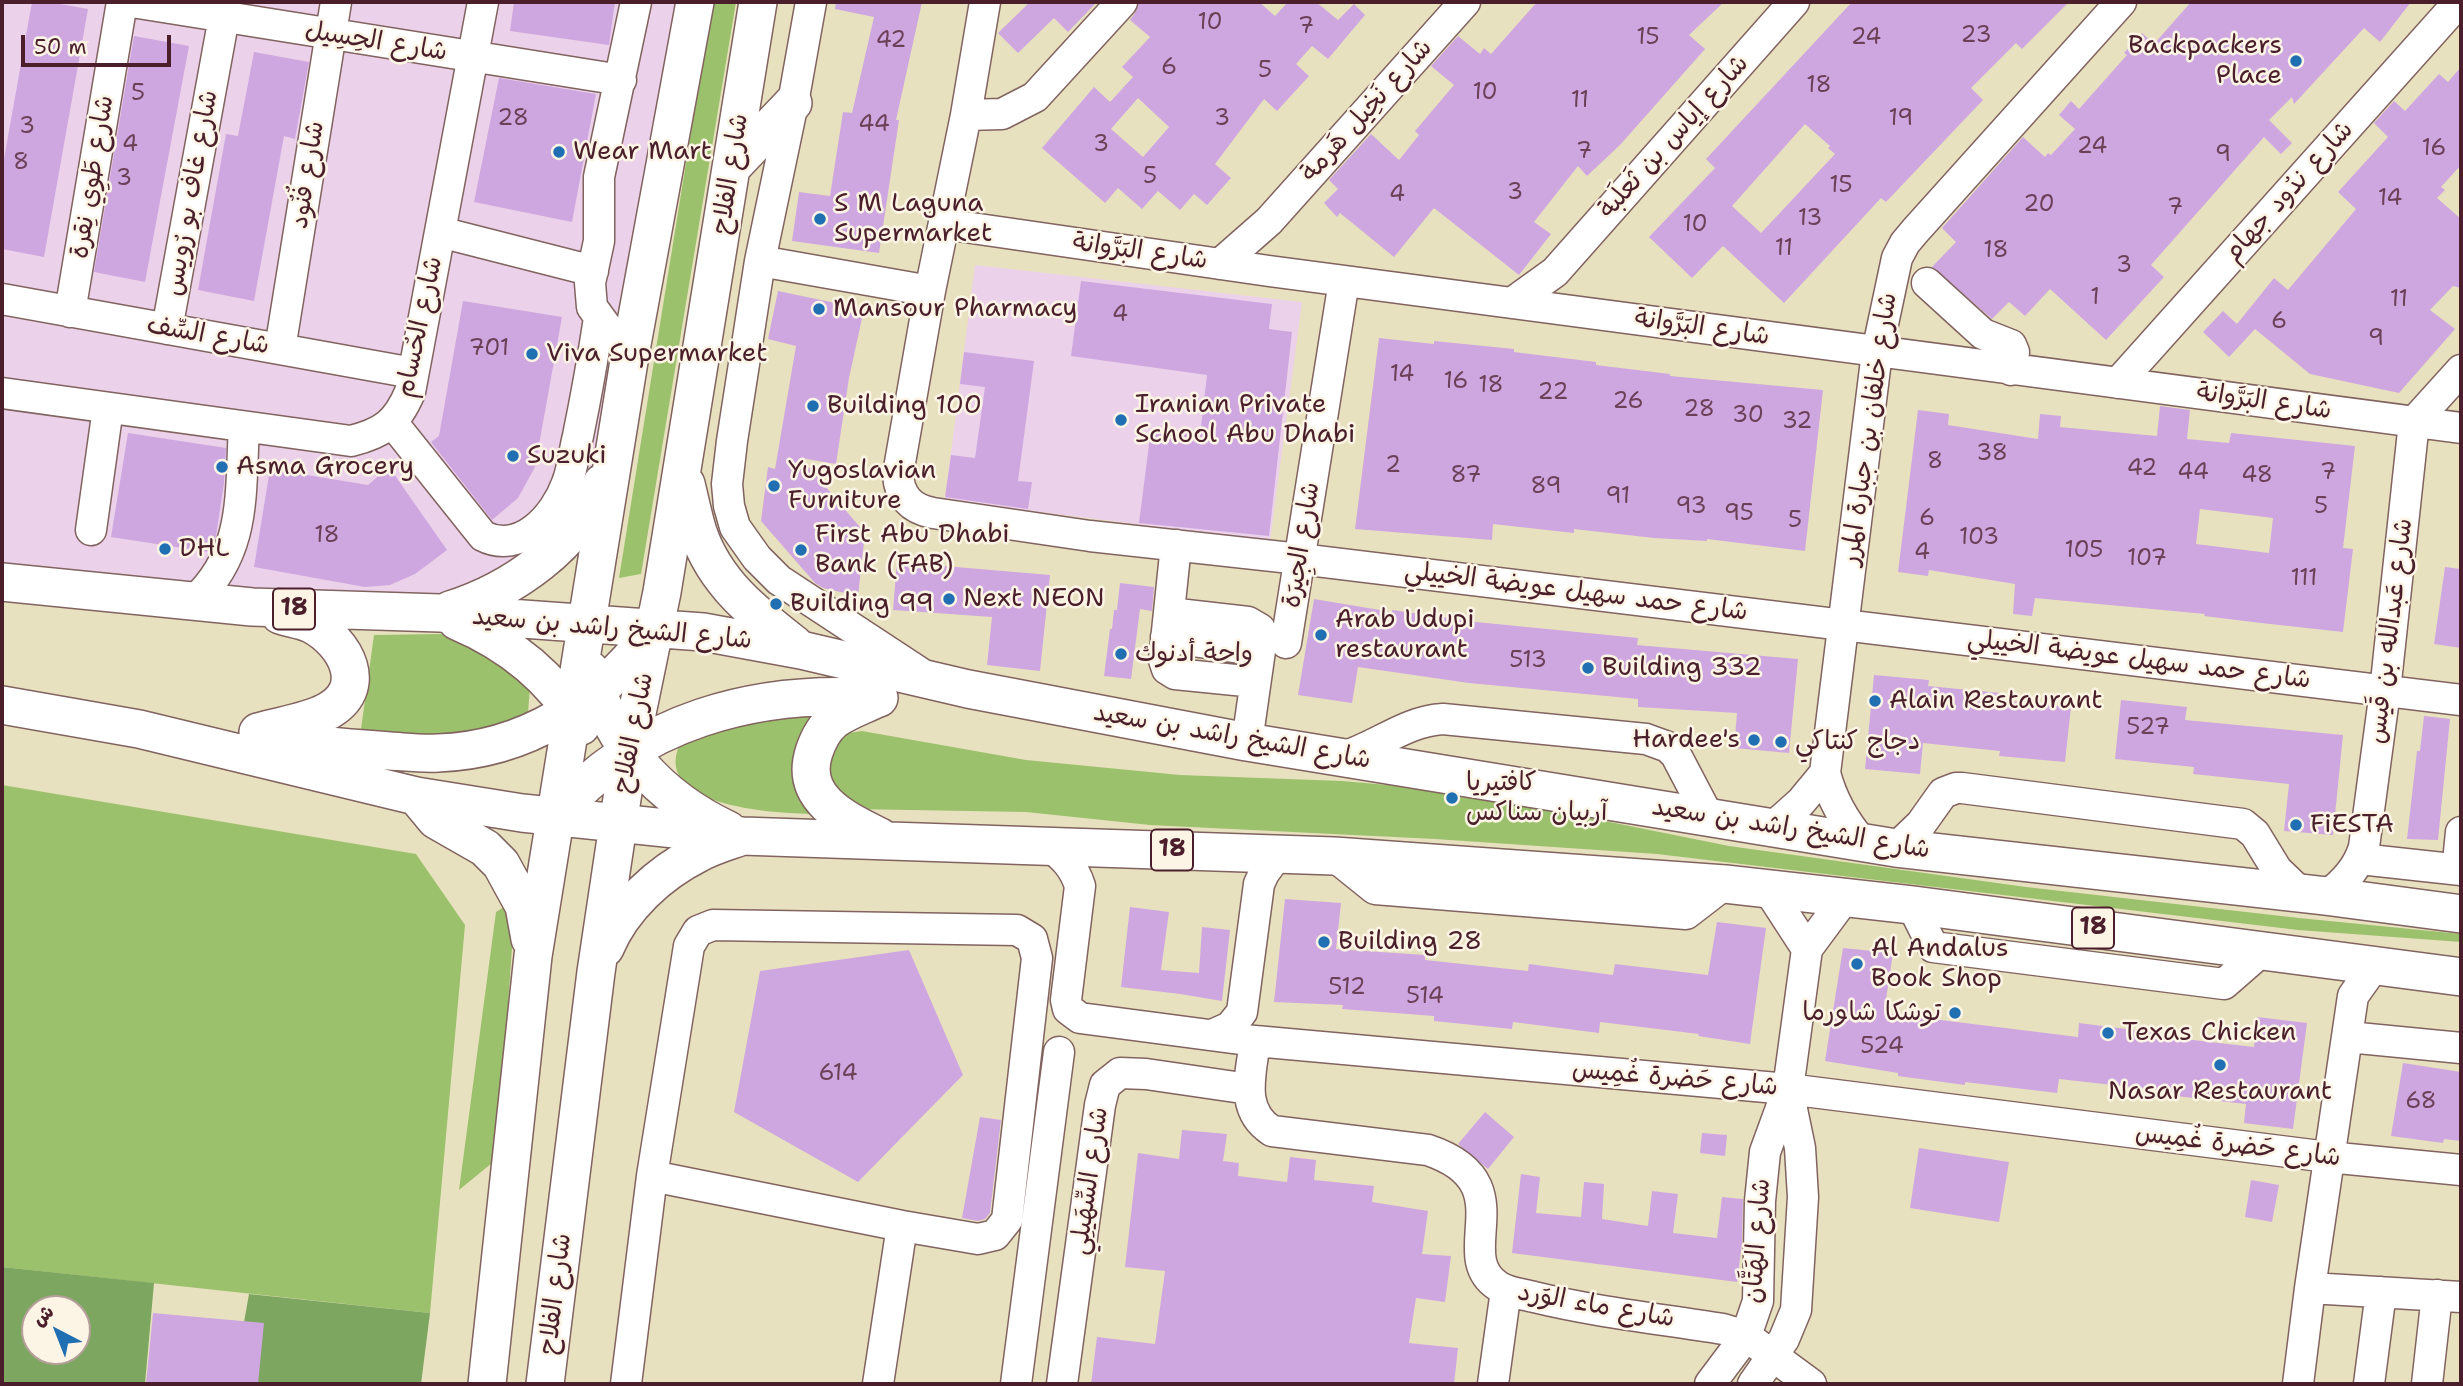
<!DOCTYPE html>
<meta charset="utf-8">
<style>
body{margin:0}
#map{position:relative;width:2463px;height:1386px;overflow:hidden;background:#e8e1bf;font-family:"Shantell Sans","Playpen Sans Arabic",sans-serif}
canvas{display:block}
.frame{position:absolute;inset:0;border:4px solid #4a1f2b;pointer-events:none}
.north{position:absolute;left:21px;top:1295px;width:70px;height:70px;box-sizing:border-box;background:#fcf5e5;border:2px solid #b59f9b;border-radius:50%;rotate:318deg;font-size:19px;font-weight:700;line-height:28px;text-align:center;color:#4a1f2b}
.north::after{content:'';display:block;margin:auto;width:24px;height:32px;background:#1f6fb2;clip-path:polygon(50% 0,100% 100%,50% 72%,0 100%)}
.scale{position:absolute;left:21px;top:35px;width:150px;height:32px;box-sizing:border-box;border:4px solid #4a1f2b;border-top:0;padding-left:9px;font-size:21px;line-height:24px;white-space:nowrap;color:#4a1f2b;-webkit-text-stroke:5px #fcf5e5;paint-order:stroke}
</style>
<div id="map">
<canvas width="2463" height="1386"></canvas>
<div class="frame"></div>
<div class="north">ش</div>
<div class="scale">50 m</div>
</div>
<script>
const ctx = document.querySelector('canvas').getContext('2d');
ctx.lineJoin = 'round';
function fillPath(path, color) { ctx.fillStyle = color; ctx.fill(path, 'evenodd'); }
function strokePath(path, color, width, dash) { ctx.strokeStyle = color; ctx.lineWidth = width; ctx.lineCap = dash ? 'butt' : 'round'; ctx.setLineDash(dash || []); ctx.stroke(path); }
function write(font, color, halo, rows, align = 'center') {
  ctx.font = font + ' "Shantell Sans","Playpen Sans Arabic",sans-serif'; ctx.lineWidth = 5; ctx.setLineDash([]); ctx.textBaseline = 'middle'; ctx.strokeStyle = halo; ctx.fillStyle = color; for (const [text, x, y, turn = 0] of rows) {
    ctx.save(); ctx.translate(x, y); ctx.rotate((+turn || 0) * Math.PI / 180); ctx.textAlign = isNaN(turn) ? turn : align; if (halo) ctx.strokeText(text, 0, 0); ctx.fillText(text, 0, 0); ctx.restore();
  }
}
const built = new Path2D(`
 M2,2H685L602,466L547,547L451,603L2,571Z
 M975,265L1302,302L1270,541L945,500Z`);
const green = new Path2D(`
 M712,2H736L641,574L619,578Z
 M442,634L486,652L530,687L528,713L485,732L437,736L382,735L361,729L374,635Z
 M824,715L818,814C780,814 653,808 679,746L754,716Z
 M862,731L1026,760L1180,775L1342,781L1456,791L1729,846L2026,887L2299,918L2461,934V942L2298,930L1657,854L1435,839L1150,825L1026,812L852,809L836,803L821,752L836,735Z
 M2,785L416,854L465,925L430,1313L2,1267Z
 M507,905L514,920L498,1146L492,1163L459,1190L496,912Z`);
const forest = new Path2D(`
 M2,1267L154,1283L145,1384H2ZM35,1309H77V1351H35Z
 M249,1294L430,1313L421,1384H233Z`);
const building = new Path2D(`
 M32,2H49L88,9L44,257L2,249V170Z
 M514,2H615L609,45L510,31Z
 M836,2H922L896,120H899L879,253L792,241L799,192L830,196L843,112L852,113L874,17L835,9Z
 M1030,2H1097L1068,32L1054,18L1018,53L998,33Z
 M1139,2H1259L1275,16L1288,2H1316L1338,20L1354,4L1365,15L1328,59L1312,46L1296,64L1309,76L1277,111L1264,99L1215,164L1231,178L1207,205L1194,194L1180,210L1158,191L1142,209L1118,188L1105,203L1042,148L1094,87L1110,102L1133,77L1122,67L1150,37L1130,20L1135,13ZM1138,98L1169,127L1143,157L1111,129Z
 M1537,2H1724L1689,35L1705,49L1620,145L1587,176L1578,166L1534,222L1551,234L1519,275L1434,208L1394,257L1340,213L1337,217L1324,203L1338,189L1329,180L1371,134L1399,160L1419,135L1415,131L1454,85L1431,66L1458,36L1480,54L1484,48L1491,54Z
 M1852,2H2069L2022,49L2016,43L1971,88L1983,100L1886,202L1881,198L1784,303L1723,246L1692,278L1649,237L1715,168L1706,159ZM1805,124L1830,146L1828,148L1835,154L1761,233L1732,206Z
 M2191,2H2411L2380,42L2364,28L2294,104L2292,97L2269,120L2292,143L2281,154L2264,137L2151,265L2164,277L2106,340L2050,289L2025,316L2009,302L1992,319L1932,267L1956,242L1942,228L2023,137L2045,157L2048,153L2051,155L2075,129L2059,115L2071,101L2079,109L2127,55L2124,53L2142,33L2154,44Z
 M134,36L189,46L145,282L94,272Z
 M254,52L309,62L295,139L284,136L254,301L198,290L226,134L238,136Z
 M2461,67V165L2441,187L2445,190L2437,198L2461,219V288L2453,286L2430,310L2455,329L2399,393L2310,374L2255,329L2229,357L2203,332L2223,311L2237,324L2274,278L2288,290L2356,209L2338,192L2388,137L2374,123L2394,101L2405,111L2439,74L2448,82Z
 M499,78L596,94L572,222L474,202Z
 M1081,281L1272,304L1269,329L1292,332L1269,536L1139,523L1151,429L1200,435L1207,375L1071,356Z
 M778,291L864,309L849,378L836,464L801,458L865,533L858,596L823,588L815,583L761,521L768,467L775,469L796,346L768,339Z
 M463,301L562,317L535,467L518,498L492,520L431,442L439,436Z
 M1379,338L1434,344V341L1514,349V352L1596,362V365L1670,374V376L1823,390L1805,551L1707,539V541L1654,538L1574,529V533L1493,524L1492,540L1355,529Z
 M964,352L1034,361L1018,481L1032,482L1028,509L945,497L951,455L975,458L985,387L960,384Z
 M2160,406L2190,410L2187,439L2229,443L2231,433L2355,446L2343,548L2353,549L2343,632L2261,623L2204,616L2205,614L2035,598L2032,616L2013,614L2015,584L1929,570L1928,576L1898,572L1918,410L1949,414L1948,425L2038,439L2040,414L2061,416L2060,427L2157,436ZM2200,509L2273,518L2269,553L2196,544Z
 M128,433L226,448L224,483L216,536L209,552L111,537Z
 M389,467L447,550L415,574L390,585L365,587L254,567L270,469L368,485Z
 M897,562L1050,575L1040,671L987,665L992,617L893,610Z
 M2445,567L2461,569V648L2434,644Z
 M1120,583L1154,587L1152,611L1140,609L1131,679L1104,676L1110,629H1112L1114,610H1117Z
 M1314,599L1392,612V610L1466,620V621L1638,638L1637,645L1798,659L1789,753L1734,748L1737,713L1638,707V699L1469,683L1358,667L1352,703L1298,695Z
 M1874,675L1929,680L1928,686L2000,693L1999,700L2071,707L2065,762L1999,756L2000,751L1923,743L1920,774L1865,769Z
 M2121,700L2187,707L2185,720L2343,735L2333,835L2284,831L2289,784L2193,774L2194,767L2115,759Z
 M2424,716L2450,719L2438,840L2407,839L2417,751H2420Z
 M1285,899L1341,903L1336,949L1425,955V960L1528,971L1529,964L1613,975L1615,964L1708,975L1717,922L1766,928L1750,1044L1698,1036L1699,1034L1600,1022L1599,1033L1513,1022L1512,1029L1434,1021V1016L1342,1009L1343,1005L1274,1002Z
 M1130,907L1169,912L1161,970L1199,973L1202,927L1230,930L1222,1001L1180,994L1121,987Z
 M1843,948L1893,953L1884,1013L2078,1037L2079,1023L2158,1033V1036L2254,1047L2257,1017L2307,1023L2293,1129L2244,1123L2246,1104L2158,1094V1090L2059,1079L2057,1093L1965,1082V1085L1898,1076V1073L1825,1061Z
 M909,950L963,1075L858,1182L734,1112L760,971Z
 M2403,1063L2461,1072V1141L2444,1139L2443,1143L2391,1136Z
 M1485,1112L1514,1137L1488,1169L1458,1144Z
 M980,1117L1001,1120L990,1213L985,1219L978,1221L962,1218Z
 M1182,1130L1227,1134L1223,1161L1239,1163L1238,1176L1287,1182L1290,1157L1316,1160L1314,1180L1374,1186L1372,1202L1428,1211L1422,1254L1451,1256L1445,1302L1416,1298L1409,1343L1458,1348L1454,1384H1091L1097,1337L1155,1344L1165,1271L1125,1267L1138,1153L1179,1159Z
 M1702,1133L1727,1135L1725,1156L1700,1153Z
 M1919,1148L2009,1162L1999,1222L1910,1208Z
 M1521,1174L1540,1177L1536,1213L1581,1217L1584,1182L1604,1184L1602,1219L1648,1226L1652,1191L1678,1194L1673,1233L1717,1238L1722,1197L1743,1199L1742,1243L1737,1282L1512,1253Z
 M2251,1180L2279,1185L2272,1222L2245,1217Z
 M153,1313L264,1323L258,1384H146Z`);
const minor = new Path2D(`
 M132,2L621,80
 M811,2L793,103L760,261L732,441L727,484L729,506L735,527L757,558L779,580L919,672
 M985,2L966,115L930,291L898,474C899,496 911,509 933,513L1090,536L1300,559L2461,700
 M966,115L1002,114L1035,97L1122,2
 M944,224L1269,271L2461,428
 M440,232L593,271
 M760,261L930,291
 M1220,264L1269,221L1465,2
 M1927,283L1983,334L2011,345L2014,352L2011,370
 M2,299L413,373
 M1512,303L1555,272L1794,2
 M70,312L122,2
 M167,329L224,17
 M611,333L592,307L590,283L599,241V177L636,2
 M280,349L336,2
 M2118,383L2459,2
 M2,393L351,441C383,433 397,423 410,392L483,2
 M392,422L483,536C520,555 555,517 567,483C573,468 574,451 578,436C586,397 593,358 599,318
 M91,530L108,408
 M1176,545L1164,660L1167,669L1175,674L1255,682
 M194,601C247,552 240,494 244,427
 M1169,613L1248,622L1260,629V651L1247,742
 M1166,637L1260,651
 M1286,643L1344,281
 M1343,757C1378,746 1406,721 1443,719L1646,739L1668,747L1676,755L1708,816
 M1773,827L1801,802L1825,773
 M1862,842C1844,821 1832,800 1825,773L1877,352L1897,258L1905,243L1915,231L2121,2
 M1048,845C1064,857 1074,867 1080,886L1066,1000L1068,1009L1080,1018L1255,1041L1788,1089L2328,1157L2461,1170
 M1896,848L1921,824L1943,793L1956,788H1962L2243,824L2255,834L2277,870L2303,895
 M2459,852L2461,832
 M1334,856L1375,889L1686,914L1725,884
 M2360,859L2461,870
 M1768,889L1807,949
 M2326,896C2344,883 2358,868 2364,847L2385,691L2414,422L2461,370
 M1912,905L1933,947L2224,984L2263,950
 M1212,1035L1230,1027L1242,1012L1259,884L1264,873L1278,854
 M2348,1037L2461,1048
 M1255,1041C1251,1074 1239,1110 1272,1131L1428,1150C1526,1183 1449,1254 1498,1286C1508,1293 1523,1294 1534,1297C1595,1312 1661,1319 1723,1329L1746,1336L1811,1384
 M2310,1288L2461,1297
 M626,1384L652,1176L689,946L698,931L713,925L1017,930L1032,939L1037,958L1007,1220L995,1235L978,1239L902,1226L652,1176
 M878,1384L902,1226
 M1016,1384L1059,1052
 M1062,1384L1100,1105L1105,1085L1120,1073L1146,1074L1249,1089
 M1493,1384L1506,1290
 M1710,1384L1746,1336L1758,1301L1760,1201L1765,1152L1788,1089L1807,949L1844,899
 M1753,1384L1784,1339L1796,1310L1803,1197L1800,1148L1788,1090
 M2298,1384L2310,1288L2353,996L2375,965
 M2369,1384L2381,1292
 M2427,1384L2437,1295`);
const major = new Path2D(`
 M733,166L793,103
 M686,484C690,500 693,516 698,532C715,583 754,613 795,645
 M2,582L252,607L440,613L703,632L801,650L968,689L1247,742L1896,848L2326,896L2461,914
 M450,610C513,590 576,546 602,483
 M457,621C509,643 552,677 581,726
 M590,670C612,745 658,797 728,830
 M878,698C864,705 846,711 834,720C824,728 818,740 814,752C799,799 846,820 880,837
 M2,705L139,729L416,796L522,813L742,836L1334,856L1725,884L1912,905L2461,977
 M258,732C278,726 308,722 326,712C371,689 346,642 311,624C302,620 289,618 280,615
 M262,740C304,744 347,748 390,751C406,752 422,754 438,753C526,750 598,703 650,635
 M416,796L436,820L485,848L501,864L524,906L530,939
 M555,816C637,720 756,689 879,698
 M605,948C622,907 659,873 699,853C712,846 726,842 740,837
 M487,1384L533,956L630,355L695,2
 M545,1384L596,972L629,752L662,592L758,2`);
const markers = [
 [2296,61,7,"#1f6fb2"],
 [559,152,7,"#1f6fb2"],
 [820,219,7,"#1f6fb2"],
 [819,309,7,"#1f6fb2"],
 [532,354,7,"#1f6fb2"],
 [813,406,7,"#1f6fb2"],
 [1121,420,7,"#1f6fb2"],
 [513,456,7,"#1f6fb2"],
 [222,467,7,"#1f6fb2"],
 [774,486,7,"#1f6fb2"],
 [165,549,7,"#1f6fb2"],
 [801,550,7,"#1f6fb2"],
 [949,599,7,"#1f6fb2"],
 [776,604,7,"#1f6fb2"],
 [1321,635,7,"#1f6fb2"],
 [1121,654,7,"#1f6fb2"],
 [1588,668,7,"#1f6fb2"],
 [1875,701,7,"#1f6fb2"],
 [1754,740,7,"#1f6fb2"],
 [1781,742,7,"#1f6fb2"],
 [1452,798,7,"#1f6fb2"],
 [2296,825,7,"#1f6fb2"],
 [1324,942,7,"#1f6fb2"],
 [1857,964,7,"#1f6fb2"],
 [1955,1013,7,"#1f6fb2"],
 [2108,1033,7,"#1f6fb2"],
 [2220,1065,7,"#1f6fb2"]
];
const numberNames = [
 ["10",1210,23],
 ["7",1306,27],
 ["23",1976,36],
 ["15",1648,38],
 ["24",1866,38],
 ["42",891,41],
 ["6",1169,68],
 ["5",1265,71],
 ["18",1819,86],
 ["10",1485,93],
 ["5",138,94],
 ["11",1580,101],
 ["28",513,119],
 ["3",1222,119],
 ["19",1901,119],
 ["44",874,125],
 ["3",27,127],
 ["4",130,145],
 ["3",1101,145],
 ["24",2092,147],
 ["16",2434,149],
 ["7",1584,152],
 ["9",2223,155],
 ["8",21,163],
 ["5",1150,177],
 ["3",124,179],
 ["15",1841,186],
 ["3",1515,193],
 ["4",1397,195],
 ["14",2390,199],
 ["20",2039,205],
 ["7",2175,208],
 ["13",1810,219],
 ["10",1695,225],
 ["11",1784,249],
 ["18",1996,251],
 ["3",2124,266],
 ["1",2095,298],
 ["11",2399,300],
 ["4",1120,315],
 ["6",2279,322],
 ["9",2376,339],
 ["701",489,349],
 ["14",1402,375],
 ["16",1456,382],
 ["18",1491,386],
 ["22",1553,393],
 ["26",1628,402],
 ["28",1699,410],
 ["30",1748,416],
 ["32",1797,422],
 ["38",1992,454],
 ["8",1935,462],
 ["2",1393,466],
 ["42",2142,469],
 ["44",2193,473],
 ["7",2328,473],
 ["87",1466,476],
 ["48",2257,476],
 ["89",1546,487],
 ["91",1618,497],
 ["93",1691,507],
 ["5",2321,507],
 ["95",1739,514],
 ["6",1927,519],
 ["5",1795,521],
 ["18",327,536],
 ["103",1979,538],
 ["105",2084,551],
 ["4",1922,553],
 ["107",2147,559],
 ["111",2304,579],
 ["513",1528,661],
 ["527",2148,728],
 ["512",1347,988],
 ["514",1425,997],
 ["524",1882,1047],
 ["614",838,1074],
 ["68",2421,1102]
];
const shields = [
 [294,609,42],
 [1172,850,42],
 [2093,928,42]
];
const shieldNames = [
 ["18",294,609],
 ["18",1172,850],
 ["18",2093,928]
];
const streetNames = [
 ["شارع الحِسِيل",376,42,9],
 ["شارع نَخِيل هَرمة",1367,111,-48],
 ["شارع إياس بن ثَعلَبة",1674,137,-48],
 ["شارع الفلاح",731,174,-81],
 ["شارع فُنُود",308,175,-81],
 ["شارع طَوِي نِقرة",93,177,-81],
 ["شارع ندُود جهام",2289,192,-48],
 ["شارع غاف بو رُويس",192,193,-80],
 ["شارع البَرَّوانة",1140,252,8],
 ["شارع الحُسام",420,327,-78],
 ["شارع البَرَّوانة",1702,328,8],
 ["شارع السِّف",208,336,10],
 ["شارع البَرَّوانة",2264,402,8],
 ["شارع خلفان بن جبارة المرر",1870,429,-82],
 ["شارع الجِيرَة",1302,545,-81],
 ["شارع حمد سهيل عويضة الخييلي",1576,592,7],
 ["شارع الشيخ راشد بن سعيد",612,629,5],
 ["شارع عَبدالله بن قَيس",2391,631,-83],
 ["شارع حمد سهيل عويضة الخييلي",2139,660,7],
 ["شارع الفلاح",634,733,-79],
 ["شارع الشيخ راشد بن سعيد",1232,737,10],
 ["شارع الشيخ راشد بن سعيد",1791,829,9],
 ["شارع حَضرة غُمِيس",1675,1079,5],
 ["شارع حَضرة غُمِيس",2238,1146,7],
 ["شارع السِّهَيلِي",1090,1181,-82],
 ["شارع الهَتَّان",1758,1241,-86],
 ["شارع الفلاح",556,1294,-83],
 ["شارع ماء الوَرد",1596,1306,10]
];
const poiNames = [
 ["Backpackers",2282,46,"right"],
 ["Place",2282,76,"right"],
 ["Wear Mart",573,152],
 ["S M Laguna",834,204],
 ["Supermarket",834,234],
 ["Mansour Pharmacy",833,309],
 ["Viva Supermarket",546,354],
 ["Iranian Private",1135,405],
 ["School Abu Dhabi",1135,435],
 ["Building 100",827,406],
 ["Suzuki",527,456],
 ["Asma Grocery",236,467],
 ["Yugoslavian",788,471],
 ["Furniture",788,501],
 ["First Abu Dhabi",815,535],
 ["Bank (FAB)",815,565],
 ["DHL",179,549],
 ["Next NEON",963,599],
 ["Building 99",790,604],
 ["Arab Udupi",1335,620],
 ["restaurant",1335,650],
 ["واحة أدنوك",1135,654],
 ["Building 332",1602,668],
 ["Alain Restaurant",1889,701],
 ["Hardee's",1740,740,"right"],
 ["دجاج كنتاكي",1795,742],
 ["كافتيريا",1466,783],
 ["آربيان سناكس",1466,813],
 ["FiESTA",2310,825],
 ["Building 28",1338,942],
 ["Al Andalus",1871,949],
 ["Book Shop",1871,979],
 ["توشكا شاورما",1941,1013,"right"],
 ["Texas Chicken",2122,1033],
 ["Nasar Restaurant",2220,1092,"center"]
];
fillPath(built, '#ecd1ea');
fillPath(green, '#9cc16c');
fillPath(forest, '#7da760');
fillPath(building, '#cfa7e0');
strokePath(minor, '#81635f', 33);
strokePath(major, '#81635f', 40);
strokePath(minor, '#fff', 30);
strokePath(major, '#fff', 37);
for (const [x, y, r, color] of markers) { const dot = new Path2D(); dot.arc(x, y, r, 0, 2 * Math.PI); ctx.fillStyle = color; ctx.fill(dot); strokePath(dot, '#fcf5e5', 2.5); }
write('23px', '#6b4158', null, numberNames);
for (const [x, y, w] of shields) { const box = new Path2D(); box.roundRect(x - w / 2, y - 20.5, w, 41, 5); ctx.fillStyle = '#fcf5e5'; ctx.fill(box); strokePath(box, '#4a1f2b', 2); }
write('bold 24px', '#4a1f2b', null, shieldNames);
write('26px', '#4a1f2b', '#fcf5e5', streetNames);
write('26px', '#4a1f2b', '#fcf5e5', poiNames, 'left');
</script>
